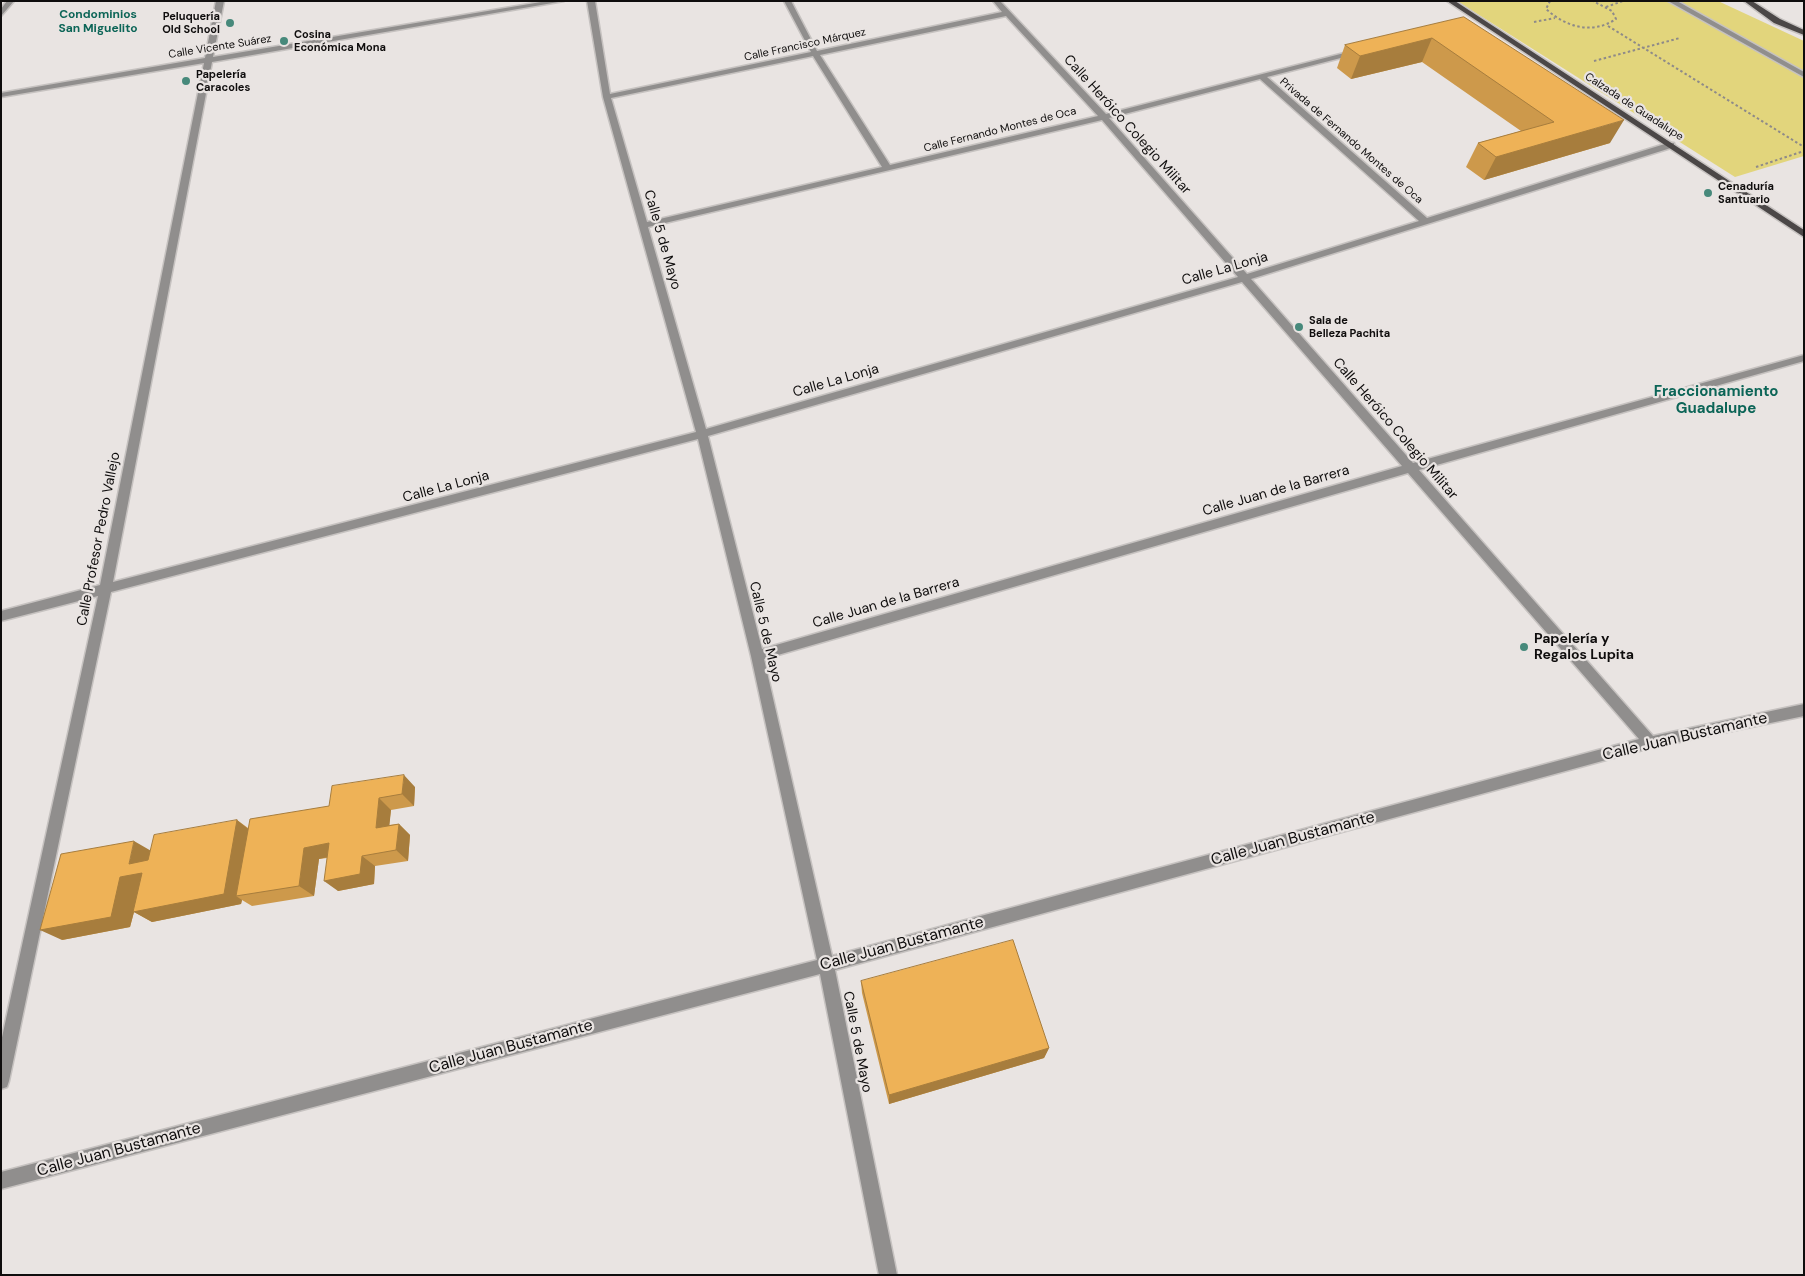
<!DOCTYPE html>
<meta charset="utf-8">
<style>
body{margin:0}
#map{position:relative;width:1805px;height:1276px;overflow:hidden;background:#e9e4e2;font-family:"DM Sans",sans-serif}
canvas{display:block}
.frame{position:absolute;inset:0;border:2px solid #0f0d0d;pointer-events:none}
</style>
<div id="map">
<canvas width="1805" height="1276"></canvas>
<div class="frame"></div>
</div>
<script>
const ctx = document.querySelector('canvas').getContext('2d');
ctx.lineJoin = 'round';
function fillPath(path, color) { ctx.fillStyle = color; ctx.fill(path, 'evenodd'); }
function strokePath(path, color, width, dash) { ctx.strokeStyle = color; ctx.lineWidth = width; ctx.lineCap = dash ? 'butt' : 'round'; ctx.setLineDash(dash || []); ctx.stroke(path); }
function write(font, color, halo, rows, align = 'center') {
  ctx.font = font + ' "DM Sans",sans-serif'; ctx.lineWidth = 4.5; ctx.setLineDash([]); ctx.textBaseline = 'middle'; ctx.strokeStyle = halo; ctx.fillStyle = color; for (const [text, x, y, turn = 0] of rows) {
    ctx.save(); ctx.translate(x, y); ctx.rotate((+turn || 0) * Math.PI / 180); ctx.textAlign = isNaN(turn) ? turn : align; if (halo) ctx.strokeText(text, 0, 0); ctx.fillText(text, 0, 0); ctx.restore();
  }
}
const green = new Path2D(`
 M1457,1H1718L1804,41V156L1735,177Z`);
const path = new Path2D(`
 M1550,1L1546,9C1566,27 1592,35 1616,19L1612,11L1593,1
 M1606,7L1623,1
 M1534,22L1555,18
 M1608,26L1804,147
 M1594,61L1680,38
 M1756,167L1804,151`);
const minor = new Path2D(`
 M7,1H14L1,16V9Z
 M216,1H224L213,57L547,1H564L212,62L113,582L696,432L603,97L587,1H595L610,94L811,52L784,1H791L817,51L1002,12L993,1H1000L1106,114L1360,49V53L1267,77L1427,218L1668,143H1674V147L1251,279L1413,463L1804,355V361L1419,470L1653,736L1804,704V716L1650,748L835,970L897,1275H879L820,974L1,1189V1172L817,960L751,656L698,439L111,592L9,1081L7,1087L1,1089V1042L98,596L1,621V611L100,585L204,63L1,97V93L205,58ZM1006,16L1098,116L890,165L820,55ZM813,56L882,167L647,222L611,98ZM1260,79L1419,221L1247,274L1109,118ZM1102,120L1238,277L706,429L648,227ZM1242,282L1402,466L762,649L708,436ZM1408,473L1639,739L832,956L764,659Z
 M1668,1H1677L1804,72V77Z`);
const major = new Path2D(`
 M1447,1H1455L1804,230V237Z
 M1744,1H1752L1780,19L1804,30V35L1774,23Z`);
const wall = new Path2D(`
 M1464,17L1610,143L1484,180L1466,167L1478,143L1521,131L1422,62L1351,79L1337,68L1345,45Z
 M415,787L414,806L391,810L389,825L399,824L410,835L408,861L375,866L374,884L338,891L327,858L319,859L314,896L252,906L242,900L241,904L152,922L134,912L130,927L62,940L151,851L237,820L248,828L329,806Z
 M861,981L1049,1048L1044,1058L889,1104L862,993Z`);
const shadedWall = new Path2D(`
 M1432,38L1422,62L1351,79L1360,56Z
 M1624,120L1610,143L1484,180L1496,157Z
 M404,775L415,787L414,806L402,794Z
 M379,798L391,810L388,839L376,828Z
 M237,820L252,832L236,896L242,900L241,904L152,922L134,912L130,927L62,940L40,930L120,877Z
 M399,824L410,835L408,861L396,850Z
 M134,841L153,852L148,875L129,864Z
 M329,843L342,854L319,859L314,896L299,886L304,848Z
 M362,856L375,866L374,884L338,891L324,881Z
 M1049,1048L1044,1058L889,1104V1095Z`);
const building = new Path2D(`
 M1464,17L1624,120L1496,157L1478,143L1554,122L1432,38L1360,56L1345,45Z
 M404,775L402,794L379,798L376,828L399,824L396,850L362,856L360,874L324,881L329,843L304,848L299,886L236,896L250,819L329,806L332,786Z
 M237,820L224,894L133,912L142,873L120,877L111,917L40,930L61,854L134,841L129,864L148,860L154,835Z
 M1013,940L1049,1048L889,1095L861,981Z`);
const markers = [
 [230,23,5,"#47897b"],
 [284,41,5,"#47897b"],
 [186,81,5,"#47897b"],
 [1708,193,5,"#47897b"],
 [1299,327,5,"#47897b"],
 [1524,647,5,"#47897b"]
];
const farPoinames = [
 ["Peluquería",220,17,"right"],
 ["Old School",220,30,"right"],
 ["Cosina",294,35],
 ["Económica Mona",294,48],
 ["Papelería",196,75],
 ["Caracoles",196,88],
 ["Cenaduría",1718,187],
 ["Santuario",1718,200],
 ["Sala de",1309,321],
 ["Belleza Pachita",1309,334]
];
const farStreetnames = [
 ["Calle Francisco Márquez",805,45,-12],
 ["Calle Vicente Suárez",220,47,-9],
 ["Calzada de Guadalupe",1634,107,33],
 ["Calle Fernando Montes de Oca",1000,130,-14],
 ["Privada de Fernando Montes de Oca",1351,141,41]
];
const farNeighbourhoodnames = [
 ["Condominios",98,15],
 ["San Miguelito",98,29]
];
const streetNames = [
 ["Calle Heróico Colegio Militar",1127,125,48],
 ["Calle 5 de Mayo",662,240,74],
 ["Calle La Lonja",1225,269,-16],
 ["Calle La Lonja",836,381,-16],
 ["Calle Heróico Colegio Militar",1395,429,49],
 ["Calle La Lonja",446,487,-15],
 ["Calle Juan de la Barrera",1276,491,-16],
 ["Calle Profesor Pedro Vallejo",99,539,-79],
 ["Calle Juan de la Barrera",886,603,-16],
 ["Calle 5 de Mayo",765,632,77],
 ["Calle 5 de Mayo",857,1042,79]
];
const poiNames = [
 ["Papelería y",1534,639],
 ["Regalos Lupita",1534,655]
];
const neighbourhoodNames = [
 ["Fraccionamiento",1716,392],
 ["Guadalupe",1716,409]
];
const nearStreetnames = [
 ["Calle Juan Bustamante",1685,737,-13],
 ["Calle Juan Bustamante",1293,839,-15],
 ["Calle Juan Bustamante",902,944,-15],
 ["Calle Juan Bustamante",511,1047,-15],
 ["Calle Juan Bustamante",119,1150,-15]
];
fillPath(green, '#e2d57c');
strokePath(minor, '#c6c2c0', 3);
strokePath(major, '#c6c2c0', 3);
strokePath(path, '#8e8a89', 2, [2.5, 2.5]);
fillPath(minor, '#908e8d');
fillPath(major, '#4b4747');
fillPath(wall, '#cd994b');
fillPath(shadedWall, '#a77d3d');
fillPath(building, '#eeb257');
strokePath(building, '#a77d3d', 1);
for (const [x, y, r, color] of markers) { const dot = new Path2D(); dot.arc(x, y, r, 0, 2 * Math.PI); ctx.fillStyle = color; ctx.fill(dot); strokePath(dot, '#e9e4e2', 2); }
write('bold 11px', '#0f0d0d', '#e9e4e2', farPoinames, 'left');
write('11px', '#0f0d0d', '#e9e4e2', farStreetnames);
write('bold 12px', '#0c6557', '#e9e4e2', farNeighbourhoodnames);
write('14px', '#0f0d0d', '#e9e4e2', streetNames);
write('bold 14px', '#0f0d0d', '#e9e4e2', poiNames, 'left');
write('bold 15px', '#0c6557', '#e9e4e2', neighbourhoodNames);
write('16px', '#0f0d0d', '#e9e4e2', nearStreetnames);
</script>
